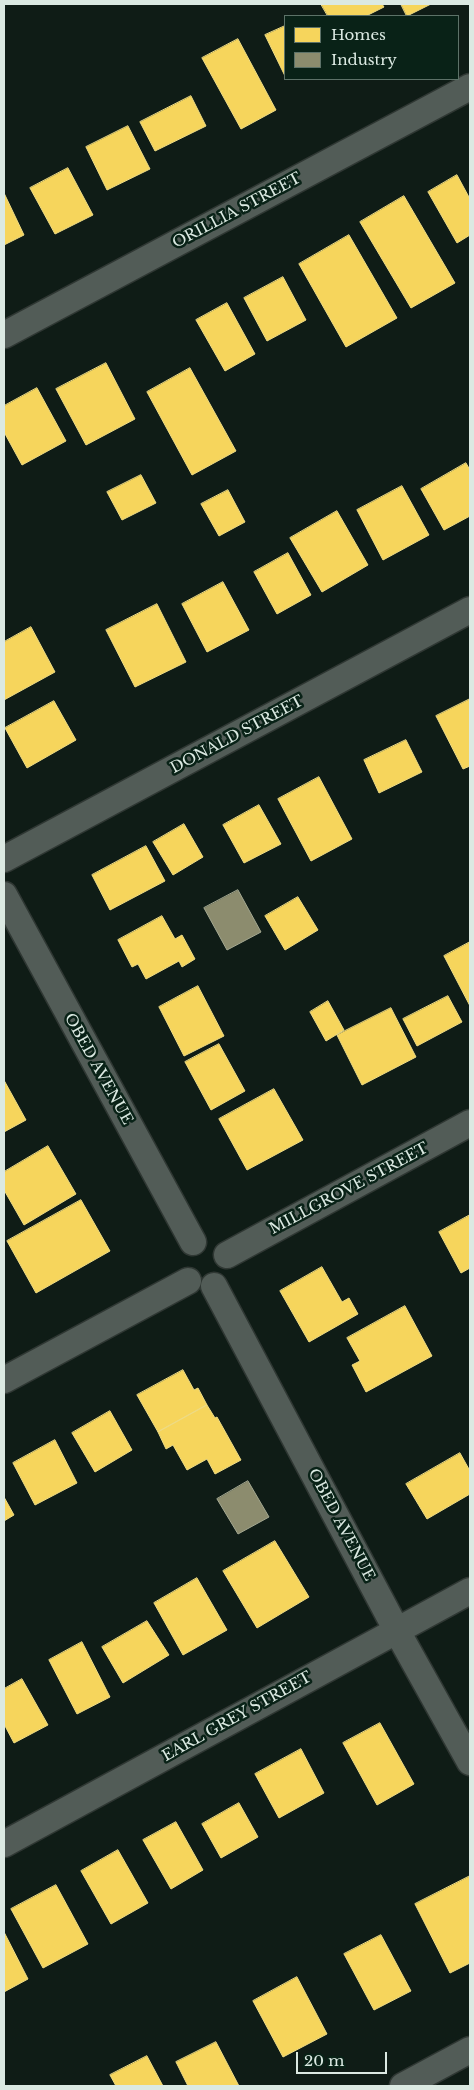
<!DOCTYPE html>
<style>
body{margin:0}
#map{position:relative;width:474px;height:2090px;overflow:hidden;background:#0f1c16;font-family:"Libre Baskerville",serif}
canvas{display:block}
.frame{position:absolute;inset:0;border:5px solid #dbe9e2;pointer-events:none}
.legend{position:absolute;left:284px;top:15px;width:175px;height:65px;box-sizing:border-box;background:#092217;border:1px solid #5d7268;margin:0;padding:6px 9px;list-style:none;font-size:15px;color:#dbe9e2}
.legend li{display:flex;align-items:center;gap:10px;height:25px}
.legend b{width:25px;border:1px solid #5d7268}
.scale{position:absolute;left:296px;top:2052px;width:91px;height:22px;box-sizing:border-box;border:2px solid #dbe9e2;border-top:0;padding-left:6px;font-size:15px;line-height:18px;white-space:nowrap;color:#dbe9e2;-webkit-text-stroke:4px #092217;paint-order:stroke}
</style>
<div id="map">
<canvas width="474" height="2090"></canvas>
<div class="frame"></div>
<ul class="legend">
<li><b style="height:14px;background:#f6d55c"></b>Homes</li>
<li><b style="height:14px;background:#8c8c6e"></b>Industry</li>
</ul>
<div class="scale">20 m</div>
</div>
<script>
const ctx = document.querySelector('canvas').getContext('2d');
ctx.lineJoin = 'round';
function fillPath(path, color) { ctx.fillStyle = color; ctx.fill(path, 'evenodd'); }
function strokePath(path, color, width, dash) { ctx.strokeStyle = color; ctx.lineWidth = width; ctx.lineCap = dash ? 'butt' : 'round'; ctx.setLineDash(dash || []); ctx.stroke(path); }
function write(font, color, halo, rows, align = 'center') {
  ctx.font = font + ' "Libre Baskerville",serif'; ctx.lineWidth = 5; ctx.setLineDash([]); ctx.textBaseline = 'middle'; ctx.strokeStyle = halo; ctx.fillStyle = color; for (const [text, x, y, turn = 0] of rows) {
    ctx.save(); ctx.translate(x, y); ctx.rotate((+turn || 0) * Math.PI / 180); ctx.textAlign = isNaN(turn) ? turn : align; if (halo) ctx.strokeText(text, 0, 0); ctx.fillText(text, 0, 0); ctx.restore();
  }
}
const homes = new Path2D(`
 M321,4H382L384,7L366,16H328Z
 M401,4H431L407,16Z
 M285,26V76L265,35Z
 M238,39L276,110L241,129L202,58Z
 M191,96L206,126L155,151L140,122Z
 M128,126L150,169L107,190L86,147Z
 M68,168L93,215L55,234L30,188Z
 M457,175L470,199V235L457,243L428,192Z
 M4,193L24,235L4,245Z
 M404,196L455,283L411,308L360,222Z
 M349,235L397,318L346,347L299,264Z
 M283,277L306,320L267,341L244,298Z
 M227,303L255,354L225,371L196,320Z
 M106,363L135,419L86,445L56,389Z
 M190,368L236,451L192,475L147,392Z
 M37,388L66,441L22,465L4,432V406Z
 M466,463L470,470V516L444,530L421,489Z
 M141,475L156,503L122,520L107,492Z
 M402,486L429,535L383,560L357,510Z
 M228,490L245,522L219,536L201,504Z
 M337,511L368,565L322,592L290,538Z
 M288,553L311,595L277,614L254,572Z
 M223,582L249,630L207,652L182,604Z
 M157,604L186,662L135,687L106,630Z
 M31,627L55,672L4,700V642Z
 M470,699V766L463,769L436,716Z
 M54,701L76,740L27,768L5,728Z
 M406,740L422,772L379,793L364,760Z
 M319,777L352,839L311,861L278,799Z
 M259,805L281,844L244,863L223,825Z
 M184,824L203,857L173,875L153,842Z
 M146,846L165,881L110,910L92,875Z
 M298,897L318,930L285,950L265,916Z
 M162,916L175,939L182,935L195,959L182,967L179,961L146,979L138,964L132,967L118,940Z
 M470,942V1006L444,956Z
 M198,986L224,1036L184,1056L159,1007Z
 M448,996L462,1022L417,1046L403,1019Z
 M328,1001L344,1030L326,1041L310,1012Z
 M391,1008L416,1057L362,1085L337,1035Z
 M219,1044L245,1091L211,1110L185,1062Z
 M5,1082L26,1120L4,1132V1083Z
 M274,1089L303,1140L247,1170L219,1119Z
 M48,1146L76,1194L24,1225L4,1190V1172Z
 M81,1200L110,1251L36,1293L7,1241Z
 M470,1215V1268L461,1273L439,1232Z
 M322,1267L342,1302L349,1298L358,1314L309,1342L280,1291Z
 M405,1306L432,1356L366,1392L352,1365L360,1361L347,1338Z
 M183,1370L194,1390L198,1388L207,1405L158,1432L137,1395Z
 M207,1405L215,1418L217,1417L241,1460L215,1474L207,1459L187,1470L173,1445L166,1449L158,1432Z
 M110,1411L132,1450L95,1472L72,1433Z
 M55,1440L77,1483L35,1505L13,1463Z
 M460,1453L470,1471V1494L427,1519L406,1484Z
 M4,1497L14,1515L4,1521Z
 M275,1541L309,1597L257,1628L223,1571Z
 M197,1578L227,1630L183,1655L154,1603Z
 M147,1621L169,1655L123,1683L102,1647Z
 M82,1642L110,1697L77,1714L49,1660Z
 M22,1679L48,1725L14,1743L4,1724V1689Z
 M380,1723L414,1784L377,1805L343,1743Z
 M301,1749L324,1793L279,1818L255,1774Z
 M239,1803L258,1837L221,1858L202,1824Z
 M176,1822L203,1870L171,1889L143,1840Z
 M118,1850L148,1903L111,1924L81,1871Z
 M470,1876V1963L450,1973L415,1904Z
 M56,1885L88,1944L43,1968L11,1909Z
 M4,1932L28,1979L4,1992Z
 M381,1935L411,1991L374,2010L344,1954Z
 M297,1977L327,2034L283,2057L253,2001Z
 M216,2042L239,2086H188L176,2062Z
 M147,2056L163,2086H116L110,2075Z`);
const industry = new Path2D(`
 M238,890L261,932L227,950L204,908Z
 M248,1481L269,1517L238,1534L217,1499Z`);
const street = new Path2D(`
 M4,335L470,87
 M4,859L470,610
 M4,895L193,1242
 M227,1255L470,1123
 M214,1286L397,1631L470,1762
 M4,1380L188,1281
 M4,1844L470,1591
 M403,2086L470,2050`);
const streetNames = [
 ["ORILLIA STREET",237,211,-28],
 ["DONALD STREET",237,735,-28],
 ["OBED AVENUE",98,1069,61],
 ["MILLGROVE STREET",349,1189,-28],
 ["OBED AVENUE",341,1525,62],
 ["EARL GREY STREET",237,1717,-29]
];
fillPath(homes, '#f6d55c');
strokePath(homes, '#eedb84', 1);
fillPath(industry, '#8c8c6e');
strokePath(industry, '#a4a891', 1);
strokePath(street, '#2f3733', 29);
strokePath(street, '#525c57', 26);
write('15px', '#dbe9e2', '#092217', streetNames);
</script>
